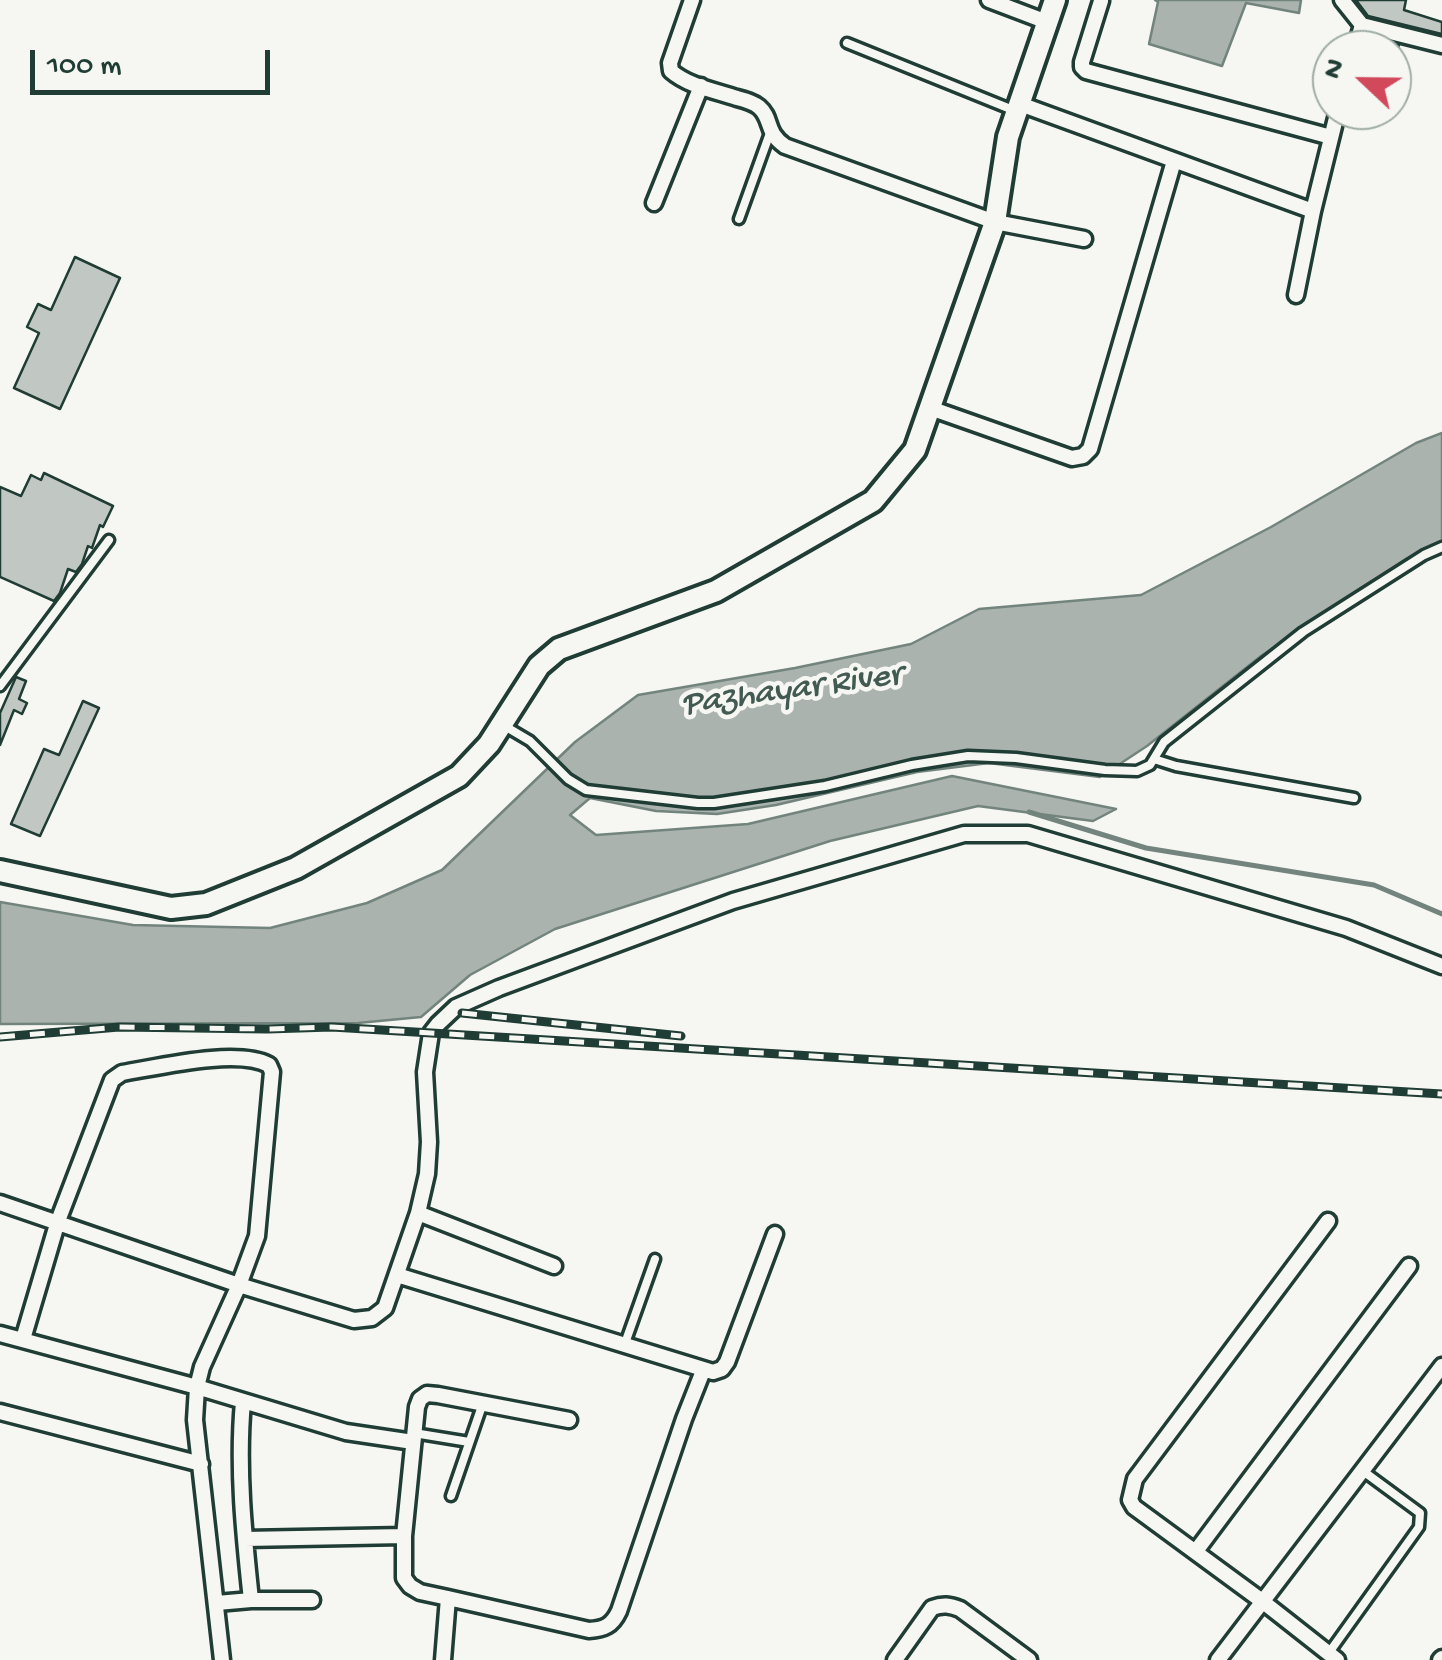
<!DOCTYPE html>
<style>
body{margin:0}
#map{position:relative;width:1442px;height:1660px;overflow:hidden;background:#f6f6f2;font-family:"Gochi Hand",sans-serif}
canvas{display:block}
.north{position:absolute;left:1312px;top:30px;width:100px;height:100px;box-sizing:border-box;background:#f6f6f2;border:2px solid #a0aca6;border-radius:50%;rotate:292deg;font-size:28px;font-weight:700;line-height:40px;text-align:center;color:#1f3d34}
.north::after{content:'';display:block;margin:auto;width:35px;height:45px;background:#d1495b;clip-path:polygon(50% 0,100% 100%,50% 72%,0 100%)}
.scale{position:absolute;left:30px;top:50px;width:240px;height:45px;box-sizing:border-box;border:5px solid #1f3d34;border-top:0;padding-left:12px;font-size:30px;line-height:35px;white-space:nowrap;color:#1f3d34;-webkit-text-stroke:8px #f6f6f2;paint-order:stroke}
</style>
<div id="map">
<canvas width="1442" height="1660"></canvas>
<div class="north">N</div>
<div class="scale">100 m</div>
</div>
<script>
const ctx = document.querySelector('canvas').getContext('2d');
ctx.lineJoin = 'round';
function fillPath(path, color) { ctx.fillStyle = color; ctx.fill(path, 'evenodd'); }
function strokePath(path, color, width, dash) { ctx.strokeStyle = color; ctx.lineWidth = width; ctx.lineCap = dash ? 'butt' : 'round'; ctx.setLineDash(dash || []); ctx.stroke(path); }
function write(font, color, halo, rows, align = 'center') {
  ctx.font = font + ' "Gochi Hand",sans-serif'; ctx.lineWidth = 9; ctx.setLineDash([]); ctx.textBaseline = 'middle'; ctx.strokeStyle = halo; ctx.fillStyle = color; for (const [text, x, y, turn = 0] of rows) {
    ctx.save(); ctx.translate(x, y); ctx.rotate((+turn || 0) * Math.PI / 180); ctx.textAlign = isNaN(turn) ? turn : align; if (halo) ctx.strokeText(text, 0, 0); ctx.fillText(text, 0, 0); ctx.restore();
  }
}
const water = new Path2D(`
 M1155,0H1301L1299,13L1246,3L1222,66L1149,44L1158,2Z
 M1442,433V541L1406,559L1261,656L1147,746L1100,777L989,763L917,772L776,805L717,814L656,811L590,798L570,815L596,835L748,824L952,776L1116,809L1093,821L978,806L830,841L555,929L470,975L421,1017L358,1023L0,1024V902L133,925L270,928L367,903L442,870L575,742L638,695L795,668L911,644L979,609L1141,595L1271,527L1416,443Z`);
const stream = new Path2D(`
 M1029,812L1146,848L1374,885L1442,914`);
const building = new Path2D(`
 M1356,0H1406L1404,10L1442,22V34L1368,16Z
 M1369,38L1399,45L1395,58L1392,57V50H1374L1367,47Z
 M75,257L120,278L60,409L14,388L39,333L27,327L38,304L51,310Z
 M44,473L113,506L103,527L100,525L92,548L88,546L82,564L76,572L68,569L60,593L54,601L0,577V487L21,496L31,475L41,480Z
 M16,677L26,681L19,699L27,703L22,714L14,710L0,745V713Z
 M83,701L99,708L40,836L11,824L44,749L59,755Z`);
const lane = new Path2D(`
 M847,43L1013,110
 M739,219L770,133
 M0,686L109,540
 M503,725L530,741L568,779L586,790L698,803H714L825,786L912,765L968,756L1016,758L1105,770L1137,771L1150,765L1164,742L1303,632L1424,555L1442,547
 M1154,759L1176,766L1354,798
 M624,1346L655,1259
 M414,1433L469,1442
 M451,1496L483,1403
 M1328,1654L1419,1527L1420,1513L1363,1471`);
const street = new Path2D(`
 M692,0L670,63L671,71C688,86 716,91 737,98C745,100 753,102 759,107C773,119 764,131 785,146L995,222L1084,239
 M989,0L1047,22
 M1342,0L1362,25L1355,50
 M1101,1L1082,62V67L1086,71L1331,137
 M1362,25L1442,45
 M1020,104L1313,211
 M654,203L701,86
 M1296,295L1313,211L1338,110
 M930,408L1072,458L1083,456L1090,449L1174,161
 M0,1203L239,1285L354,1320L372,1318L385,1308L418,1213L427,1174L429,1142L425,1072L431,1033L438,1024L456,1007L499,988L733,901L964,834H1028L1346,928L1442,966
 M418,1213L554,1266
 M1328,1221L1135,1479L1130,1500L1134,1507L1262,1601L1337,1660
 M397,1275L713,1372L722,1369L727,1362L775,1234
 M0,1334L197,1387L346,1432L413,1442
 M23,1339L58,1221L112,1080L122,1073C159,1067 237,1048 269,1065L272,1072L257,1236L239,1285L202,1367L197,1387L195,1420L222,1660
 M0,1412L201,1464
 M569,1420L438,1395L427,1394L420,1399L417,1407L404,1536V1578L410,1586L420,1592L448,1598L589,1630C604,1629 612,1626 619,1611L684,1419L703,1371
 M245,1539L404,1536
 M1196,1551L1409,1266
 M251,1600H312
 M217,1603L251,1600C244,1534 237,1468 243,1402
 M443,1660L448,1598
 M895,1660L932,1608C943,1604 950,1605 960,1609L1029,1660
 M1218,1660L1442,1366
 M1440,1660L1442,1658`);
const secondary = new Path2D(`
 M0,871L171,908L206,904L296,868L459,776L489,744L539,666L559,649L716,591L873,501L915,450L995,222L1008,137L1055,0`);
const rail = new Path2D(`
 M462,1013L681,1036
 M0,1037L119,1027L267,1029L332,1027L1442,1094`);
const waterNames = [
 ["Pazhayar River",792,692,-8]
];
fillPath(water, '#aab3ae');
strokePath(water, '#72847d', 2.5);
strokePath(stream, '#72847d', 5);
fillPath(building, '#c1c8c3');
strokePath(building, '#1f3d34', 2.5);
strokePath(lane, '#1f3d34', 15);
strokePath(street, '#1f3d34', 21);
strokePath(secondary, '#1f3d34', 28);
strokePath(lane, '#f6f6f2', 8);
strokePath(street, '#f6f6f2', 14);
strokePath(secondary, '#f6f6f2', 20);
strokePath(rail, '#1f3d34', 9);
strokePath(rail, '#f6f6f2', 5, [15]);
write('italic 35px', '#425a52', '#f6f6f2', waterNames);
</script>
